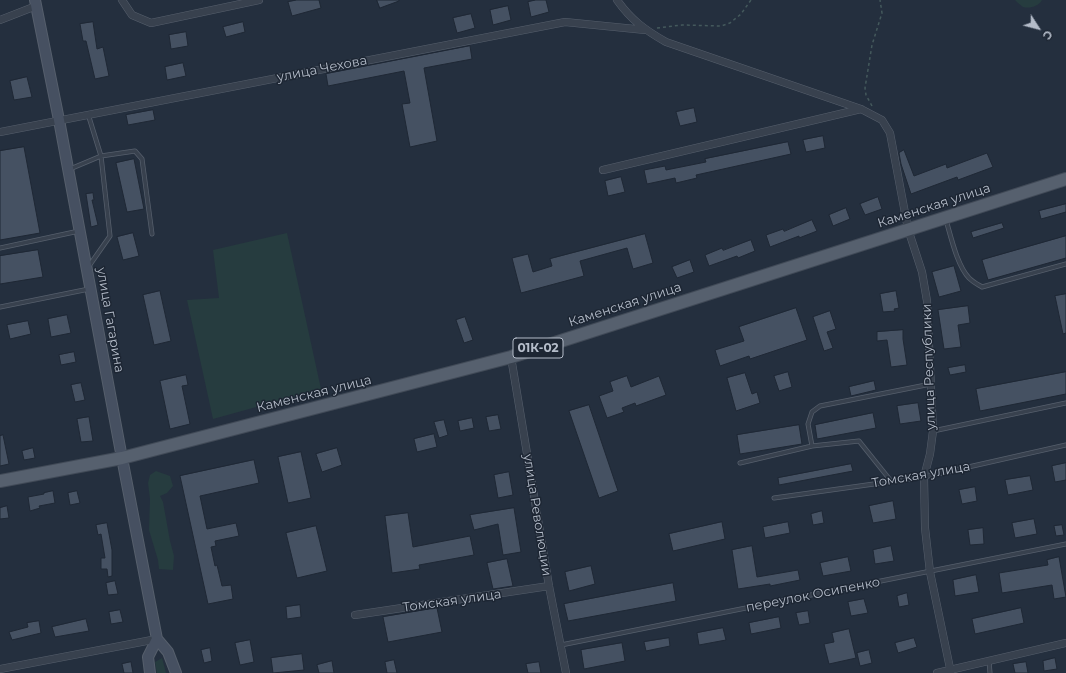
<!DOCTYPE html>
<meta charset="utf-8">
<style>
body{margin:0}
#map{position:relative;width:1066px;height:673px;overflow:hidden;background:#242f3e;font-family:Montserrat,sans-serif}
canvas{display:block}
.north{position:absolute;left:1018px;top:8px;width:40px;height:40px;-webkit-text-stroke:3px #1d2633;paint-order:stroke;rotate:126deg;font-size:11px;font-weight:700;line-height:16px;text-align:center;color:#b4bcc9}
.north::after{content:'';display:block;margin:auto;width:14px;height:18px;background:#b4bcc9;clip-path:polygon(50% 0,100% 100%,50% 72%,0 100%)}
</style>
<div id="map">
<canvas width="1066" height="673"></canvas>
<div class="north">С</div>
</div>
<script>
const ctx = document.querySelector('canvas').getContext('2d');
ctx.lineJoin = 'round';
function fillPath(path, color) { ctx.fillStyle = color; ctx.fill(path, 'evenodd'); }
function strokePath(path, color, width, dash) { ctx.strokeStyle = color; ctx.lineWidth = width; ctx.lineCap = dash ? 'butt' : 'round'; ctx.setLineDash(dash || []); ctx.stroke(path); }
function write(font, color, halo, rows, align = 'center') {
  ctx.font = font + ' Montserrat,sans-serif'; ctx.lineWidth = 3; ctx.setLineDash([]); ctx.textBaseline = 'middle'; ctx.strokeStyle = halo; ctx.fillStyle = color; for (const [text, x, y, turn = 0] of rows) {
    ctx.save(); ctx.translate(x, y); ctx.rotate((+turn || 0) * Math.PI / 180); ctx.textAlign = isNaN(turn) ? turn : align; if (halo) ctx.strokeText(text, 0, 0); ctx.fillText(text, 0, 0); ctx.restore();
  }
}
const green = new Path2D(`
 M1015,0H1042C1039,6 1030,9 1023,7C1020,5 1017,2 1015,0Z
 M287,233L321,389L213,419L187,300L219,298L213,250Z
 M156,471L170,476L173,486L167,493L160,496L163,502L170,541L174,556L173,570L159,569L158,560L149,530L150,499L148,483L150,475Z
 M162,658L166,673H157L155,662Z`);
const building = new Path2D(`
 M297,0H319L321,8L292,16L288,2Z
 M377,0H399V1L380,8Z
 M536,0H546L549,12L531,17L528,2Z
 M508,6L511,20L493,25L490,10Z
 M471,14L475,28L457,33L453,18Z
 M93,22L97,49L103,47L109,76L95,79L86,41H83L80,24Z
 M243,22L245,32L226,37L223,27Z
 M186,32L188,46L171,49L169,35Z
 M470,46L472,59L424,68L437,141L410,147L402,104L410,103L404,71L328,86L326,74Z
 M183,63L186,76L167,80L165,67Z
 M27,77L32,97L14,100L10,81Z
 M694,108L697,122L680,126L676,112Z
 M153,110L155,120L128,125L126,115Z
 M823,136L825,148L806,152L803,140Z
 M788,142L791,154L696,175L697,178L676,183L675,178L647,184L644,170L665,166L666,170L706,162L705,159Z
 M24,147L40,233L0,240V151Z
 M904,150L914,176L946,164L947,168L987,153L993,167L958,180L957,177L911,194L901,164L899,153Z
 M134,159L144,209L127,212L116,163Z
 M621,177L625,192L608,196L605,181Z
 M93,193L94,200H92L98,225L91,227L86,194Z
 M878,197L882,209L865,215L860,204Z
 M1066,204V212L1041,219L1039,211Z
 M846,208L850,219L833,226L829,215Z
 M812,220L817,231L799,238V236L770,247L766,235L783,229L784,231Z
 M1002,223L1004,228L973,238L971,232Z
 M133,233L139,256L123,260L117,237Z
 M645,234L653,263L633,269L627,248L580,261L584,276L521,293L512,258L528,254L533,272L552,266L550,259Z
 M1066,236V258L988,280L982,260Z
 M751,240L755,251L738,258L737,256L709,266L705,255L722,248L723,250Z
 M38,250L43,277L0,284V256Z
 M690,260L694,272L677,278L672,267Z
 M954,266L961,291L939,297L932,272Z
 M160,291L171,341L154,345L143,295Z
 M896,291L899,308L894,309L895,311L883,312L880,294Z
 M1066,294V333L1063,334L1055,296Z
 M968,306L970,323L958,325L961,347L944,349L938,310Z
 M796,308L807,340L750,359L749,356L720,366L715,350L744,341L739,327Z
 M830,311L836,329L827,332L833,348L824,351L813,317Z
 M67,315L71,333L51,337L48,319Z
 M465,317L473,340L464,343L456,320Z
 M28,321L31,334L10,339L7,325Z
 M903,330V339L907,365L891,367L887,340L877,341V332Z
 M74,352L76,362L61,365L59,355Z
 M965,365L966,372L950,375L948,368Z
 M788,372L792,387L779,391L774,376Z
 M1066,372V394L980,411L976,389Z
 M745,373L752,394L757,392L760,403L736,411L727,378Z
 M186,375L188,385L182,386L190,424L170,429L160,381Z
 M627,376L631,387L659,376L666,395L636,406L635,403L622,408L624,412L607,418L599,396L613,391L610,382Z
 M874,381L876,390L851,396L849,387Z
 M81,383L85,400L75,402L71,385Z
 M918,403L921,421L900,424L897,406Z
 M589,405L618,491L599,498L569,411Z
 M873,413L876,428L817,439L815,425Z
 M498,415L501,429L489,431L486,417Z
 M89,417L93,441L81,442L77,419Z
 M472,418L474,428L460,431L458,421Z
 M444,420L448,435L439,438L434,422Z
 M799,425L802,444L740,454L737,435Z
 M434,434L437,447L417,452L414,439Z
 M3,435L9,464L0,466V436Z
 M33,448L35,458L24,460L22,451Z
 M337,448L342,465L322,472L316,454Z
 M301,452L311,498L288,503L278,457Z
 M254,460L259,483L200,496L207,529L236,523L239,536L215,541L216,546L211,547L215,566L217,565L222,586L231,585L233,599L208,604L180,476Z
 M1066,463V480L1055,482L1052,466Z
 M851,464L853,471L779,485L778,478Z
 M509,472L513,495L498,498L494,475Z
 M1030,476L1033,490L1008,495L1005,480Z
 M975,487L977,501L962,504L959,490Z
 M53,491L55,503L39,506L40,508L30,511L28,497L44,494V493Z
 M77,491L80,503L70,505L68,493Z
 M893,501L896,519L873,523L869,506Z
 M7,506L9,518L0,519V508Z
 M514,508L521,552L503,555L498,524L474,530L470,515Z
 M822,511L824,523L813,525L811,514Z
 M408,513L413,547L470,536L474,555L419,565L420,569L392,573L385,516Z
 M1034,519L1037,534L1015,538L1012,523Z
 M722,522L725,539L673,551L669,534Z
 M788,522L790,533L765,538L763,527Z
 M107,523L112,550V576L108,577L107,569H101V558H105L101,534L98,535L96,525Z
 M1062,525L1064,535L1056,536L1054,526Z
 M316,526L327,571L297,578L286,533Z
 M983,528L984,544L970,545L968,530Z
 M752,546L757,577L798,570L800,580L770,586V584L738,589L732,550Z
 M891,546L894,561L875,564L873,550Z
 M848,557L851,571L823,576L820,563Z
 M1059,557L1066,597L1054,599L1052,585L1002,593L999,573L1048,565L1047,560Z
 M507,559L513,586L493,589L487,563Z
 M591,566L595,584L569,591L565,572Z
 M976,575L979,592L955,596L953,580Z
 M115,581L118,594L108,595L106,583Z
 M673,583L676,601L568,621L564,604Z
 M907,593L909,605L899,607L897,596Z
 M864,599L868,613L851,616L848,602Z
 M300,605L301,617L287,619L286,607Z
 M437,608L442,632L388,642L383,617Z
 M1021,608L1024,623L975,634L972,619Z
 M120,610L123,622L111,624L109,612Z
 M808,611L810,623L799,625L796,613Z
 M779,617L781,628L751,634L749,623Z
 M86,619L89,631L55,637L52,627Z
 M39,621L41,633L12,640L9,632L28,627L27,623Z
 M723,628L726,640L699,645L697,633Z
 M849,629L856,658L829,664L824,644L834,642L832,633Z
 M669,638L670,646L646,651L644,642Z
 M914,638L917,647L898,653L895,643Z
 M250,640L254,662L240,665L235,643Z
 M622,643L625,661L584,669L581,650Z
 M210,648L212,661L204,663L201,650Z
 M869,650L872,663L860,666L857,653Z
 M302,654L304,670L273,673L271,658Z
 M1055,658L1057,669L1044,671L1043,661Z
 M394,660L397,673H387L385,662Z
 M332,661L334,673H319L317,665Z
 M131,662L133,673H124L122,664Z
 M539,662L541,673H528L526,664Z
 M1026,662L1028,673H1015L1013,664Z`);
const path = new Path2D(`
 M657,28L682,25L721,26L730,23L741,14L751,0
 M872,106L866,95L865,88L872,45L882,13L880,0`);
const lane = new Path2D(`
 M88,114L101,156L110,236L89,266
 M70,169L101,156L135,151L142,159L152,234
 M946,220C951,237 957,265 969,278C973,282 977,284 982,287L1066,264
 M0,248L79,231
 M0,307L89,289
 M933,431L1066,403
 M812,446L808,424L812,412L820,406L931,384
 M740,463L812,446L859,441L891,481
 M774,498L924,477L1066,445
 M561,645L1066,544
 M989,661L990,673`);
const street = new Path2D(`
 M122,0L132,15L151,23L259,0
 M617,0C631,20 645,30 666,42L861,109L882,120L890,133L908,229L922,272L927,301L933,431L930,454L924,477L925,528L930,572L951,673
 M0,20L36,6
 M0,132L565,22L645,30
 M603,170L861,109
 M511,357L549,586L566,673
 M355,615L549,586
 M0,669L157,639
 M937,673L1066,643`);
const secondary = new Path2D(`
 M35,0L59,120L122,458L157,639L168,652L176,673
 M150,673L148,657L157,639`);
const primary = new Path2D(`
 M0,481L122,458L511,357L1066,179`);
const shields = [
 [538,348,50]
];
const shieldNames = [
 ["01К-02",538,348]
];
const streetNames = [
 ["улица Чехова",322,69,-11],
 ["Каменская улица",934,206,-18],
 ["Каменская улица",625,305,-18],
 ["улица Гагарина",110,320,80],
 ["улица Республики",929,367,-92],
 ["Каменская улица",314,394,-14],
 ["Томская улица",921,475,-10],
 ["улица Революции",537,515,81],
 ["переулок Осипенко",813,595,-11],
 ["Томская улица",452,601,-8]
];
fillPath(green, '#263c3f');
fillPath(building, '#455162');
strokePath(building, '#1f2835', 1);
strokePath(lane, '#565f6c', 5);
strokePath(street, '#565f6c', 8);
strokePath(secondary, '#565f6c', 12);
strokePath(primary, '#414a57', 14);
strokePath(path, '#44595c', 1.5, [3, 3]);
strokePath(lane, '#38414e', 3.5);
strokePath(street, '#38414e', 7);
strokePath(secondary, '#465061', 10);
strokePath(primary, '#56606e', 12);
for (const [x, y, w] of shields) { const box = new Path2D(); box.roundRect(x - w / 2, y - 10, w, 20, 3); ctx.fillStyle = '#1d2633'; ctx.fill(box); strokePath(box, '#b4bcc9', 1); }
write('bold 12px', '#b4bcc9', null, shieldNames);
write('13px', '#b4bcc9', '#1d2633', streetNames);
</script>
